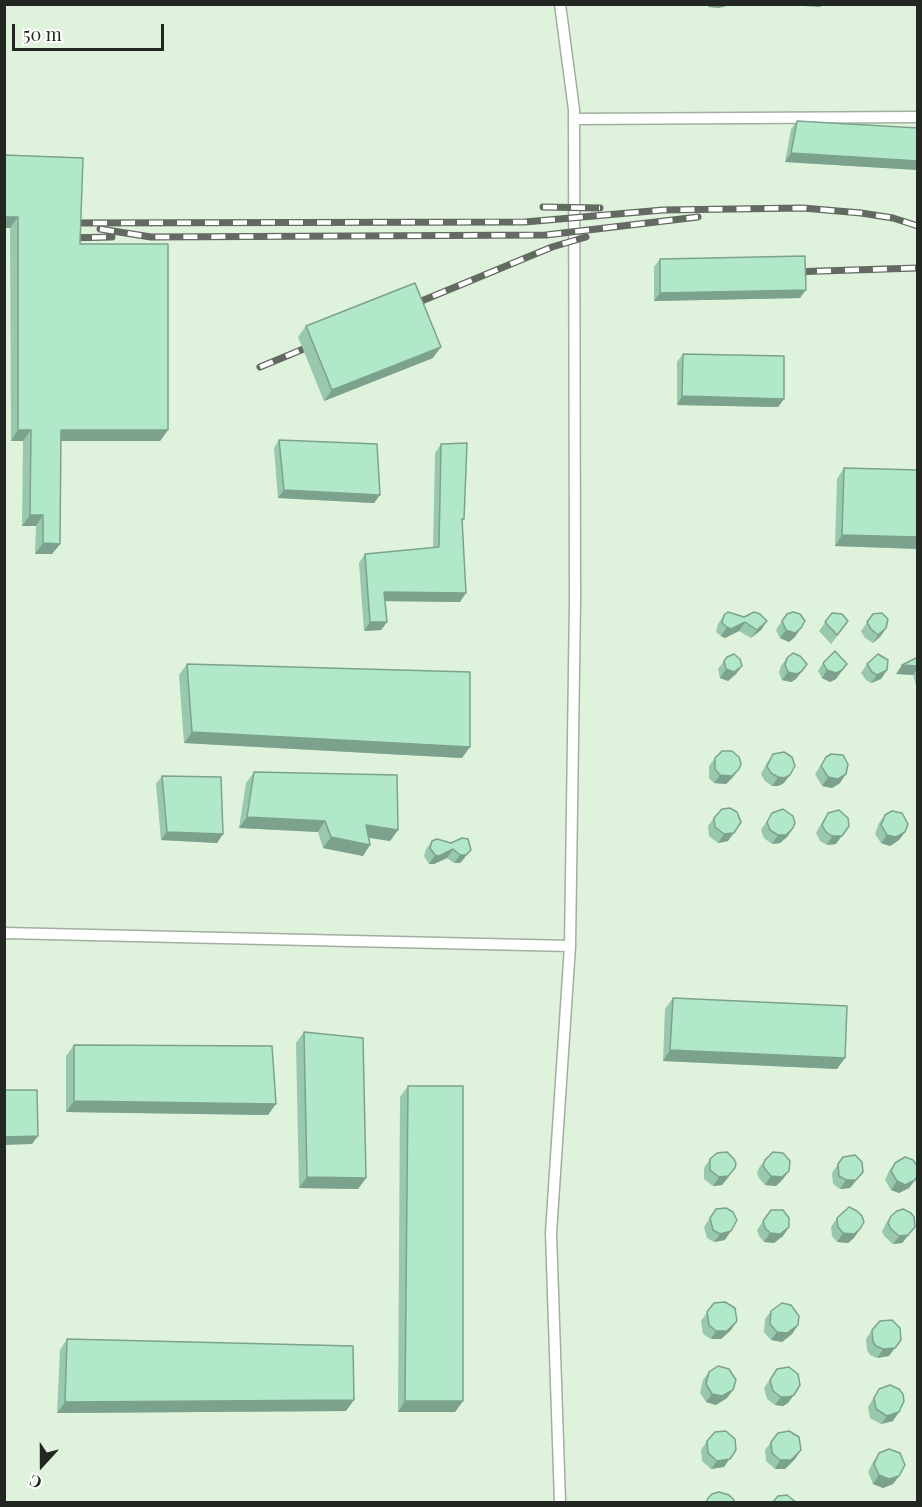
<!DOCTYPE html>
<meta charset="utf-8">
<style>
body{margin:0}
#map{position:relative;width:922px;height:1507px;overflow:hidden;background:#effdec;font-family:"Playfair Display",serif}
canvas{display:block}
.frame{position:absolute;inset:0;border:6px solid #222721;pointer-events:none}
.north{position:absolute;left:12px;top:1435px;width:60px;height:60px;-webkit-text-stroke:4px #fff;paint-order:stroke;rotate:201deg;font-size:16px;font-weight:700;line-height:24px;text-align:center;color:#222721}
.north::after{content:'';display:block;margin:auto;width:21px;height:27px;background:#222721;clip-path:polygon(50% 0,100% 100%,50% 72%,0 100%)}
.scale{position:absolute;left:12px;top:24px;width:152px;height:27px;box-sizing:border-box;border:3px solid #222721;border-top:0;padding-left:8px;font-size:18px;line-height:21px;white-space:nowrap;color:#222721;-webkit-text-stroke:4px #fff;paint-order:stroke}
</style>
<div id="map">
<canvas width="922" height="1507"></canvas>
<div class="frame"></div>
<div class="north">С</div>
<div class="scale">50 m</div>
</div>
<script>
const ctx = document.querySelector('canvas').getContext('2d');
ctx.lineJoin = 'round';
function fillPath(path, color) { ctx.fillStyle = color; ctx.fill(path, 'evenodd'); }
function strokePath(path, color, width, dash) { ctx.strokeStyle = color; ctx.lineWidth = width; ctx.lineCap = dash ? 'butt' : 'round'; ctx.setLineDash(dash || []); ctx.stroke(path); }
const built = new Path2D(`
 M5,5H917V1502H5Z`);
const lane = new Path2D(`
 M560,4L574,110L575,601L570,946L551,1233L560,1502
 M574,119L918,117
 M4,933L570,946`);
const rail = new Path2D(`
 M543,207L600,208
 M65,223L525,222L663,210L803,208L861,213L893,218L918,226
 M100,229L151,237L546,235L698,217
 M64,238L112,237
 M789,272L918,268
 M407,307L552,247L586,237
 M260,367L318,343`);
const wall = new Path2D(`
 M797,121L918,128V170L785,162L791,129Z
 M4,155L80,244L168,430L160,441H61L60,544L52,554H35L36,526H22L23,441H11L10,228H4Z
 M660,259L800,298L654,301V267Z
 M306,326L433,358L324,401L298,337Z
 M683,354L784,399L778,407L677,405V362Z
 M279,440L380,495L374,503L278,498L274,448Z
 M441,444L464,519L462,522L460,602L385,601L387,622L381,630L364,631L359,563L365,554L433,548L435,453Z
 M844,468L918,470V549L835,546L837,479Z
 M832,613L842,630L831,644L819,631Z
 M873,614L886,628L880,637L873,643L865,638L861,631Z
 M724,615L744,617L767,621L761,630L751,638L739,631L725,638L721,636L716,632L718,624Z
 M782,621L795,637L789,642L780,638L776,630Z
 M727,657L742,666L736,674L728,681L720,678L718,669Z
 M918,657V692L913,675L896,674Z
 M787,658L796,679L791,682L782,680L779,673L781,666Z
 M823,663L836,679L830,682L822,678L818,671Z
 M187,664L462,758L184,743L179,675Z
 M867,664L887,670L881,679L871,683L866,680L861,673Z
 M773,754L784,783L778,786H772L765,781L761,774L767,763Z
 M826,757L840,783L832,788L822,786L815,774Z
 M715,758L733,777L726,784L714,783L709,778V766Z
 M254,772L398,830L390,841L369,838L363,856L323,848L318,832L239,828L246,783Z
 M162,776L223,834L217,843L161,840L156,784Z
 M772,813L793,828L787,837L780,843L772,844L764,838L761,830Z
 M828,813L836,844L827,845L820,841L816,833L822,822Z
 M885,815L905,832L899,840L890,846L881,843L875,834L879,823Z
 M714,818L728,841L718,843L709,836L708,826Z
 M432,841L451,843L465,858L460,863H454L447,858L434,864H429L424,856L426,849Z
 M673,998L837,1069L663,1061L665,1009Z
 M304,1032L366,1178L358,1189L299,1188L296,1043Z
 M74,1045L268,1115L66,1112V1056Z
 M408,1086L463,1401L455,1412H398L400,1097Z
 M710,1159L729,1177L722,1185L713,1186L704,1179V1168Z
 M765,1160L783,1179L776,1186L765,1185L759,1178L757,1173L759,1168Z
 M895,1163L915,1180L909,1188L899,1193L891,1190L885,1180L889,1171Z
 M838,1164L863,1172L850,1188L840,1189L833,1184L832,1173Z
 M716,1209L725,1240L714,1242L707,1238L704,1227Z
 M771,1210L789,1227L783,1236L774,1243L764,1242L759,1236L757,1230Z
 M891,1216L909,1235L902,1243L893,1244L885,1237L882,1232L885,1225Z
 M837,1218L854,1238L848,1243L837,1242L832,1236L831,1227Z
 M714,1303L731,1330L721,1339H711L703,1334L701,1321Z
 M771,1311L798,1325L792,1334L782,1342L771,1340L764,1332L765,1319Z
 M872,1330L889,1356L877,1358L870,1355L867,1350L866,1339Z
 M67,1339L346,1411L57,1413L60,1350Z
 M777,1369L788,1403L783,1406L775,1405L767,1399L764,1388Z
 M709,1372L727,1398L716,1405L706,1402L700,1393L703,1380Z
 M879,1389L893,1421L881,1424L870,1418L868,1407Z
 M778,1433L801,1450L795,1459L785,1469H775L766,1461L765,1450Z
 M707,1441L724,1467L711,1469L702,1461L701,1450Z
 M879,1453L899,1476L893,1484L883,1488L873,1484L868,1472L873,1462Z`);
const shadedWall = new Path2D(`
 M614,4H631L624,6Z
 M710,4H729L727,6L719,8L708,7Z
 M806,4H824L820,7L804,6Z
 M791,153L918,161V170L785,162Z
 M4,217H18L10,228H4Z
 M806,290L800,298L654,301L660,293Z
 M441,347L433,358L324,401L332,390Z
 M682,396L784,399L778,407L677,405Z
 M18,430H31L23,441H11Z
 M61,430H168L160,441H54Z
 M284,490L380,495L374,503L278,498Z
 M30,515H43L36,526H22Z
 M842,535L918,537V549L835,546Z
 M43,543L60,544L52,554H35Z
 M384,592L466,593L460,602L378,601Z
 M767,621L761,630L751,638L757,630Z
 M370,622H387L381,630L364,631Z
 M745,622L739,631L725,638L721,636L727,627Z
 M801,628L795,637L789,642L780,638L786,630Z
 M886,628L880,637L873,643L878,635Z
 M847,664L836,679L830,682L822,678L827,670Z
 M902,665L918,666V668L913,675L896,674Z
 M742,666L736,674L728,681L720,678L726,669Z
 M887,670L881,679L871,683L877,675Z
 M802,671L796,679L791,682L782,680L788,672Z
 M192,732L470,747L462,758L184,743Z
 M739,769L733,777L726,784L714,783L720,775Z
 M846,774L840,783L832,788L822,786L828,777Z
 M790,775L784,783L778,786H772L778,777Z
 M247,817L325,821L318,832L239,828Z
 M366,825L398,830L390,841L359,836Z
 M849,826L836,844L827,845L832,836Z
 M793,828L787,837L780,843L772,844L778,835Z
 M167,832L223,834L217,843L161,840Z
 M905,832L899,840L890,846L881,843L887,835Z
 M734,833L728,841L718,843L724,834Z
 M331,837L370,845L363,856L323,848Z
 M453,849L447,858L434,864H429L435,855Z
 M471,850L460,863H454L460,855Z
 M670,1050L845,1058L837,1069L663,1061Z
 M74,1101L276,1104L268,1115L66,1112Z
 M38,1136L32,1144L4,1145V1137Z
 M735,1168L722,1185L713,1186L719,1177Z
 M789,1171L783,1179L776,1186L765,1185L771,1176Z
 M863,1172L850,1188L840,1189L846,1180Z
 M307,1177L366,1178L358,1189L299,1188Z
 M915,1180L909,1188L899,1193L891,1190L897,1181Z
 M789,1227L783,1236L774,1243L764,1242L770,1233Z
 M915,1227L902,1243L893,1244L899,1236Z
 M860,1229L854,1238L848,1243L837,1242L843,1233Z
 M731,1231L725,1240L714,1242L720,1234Z
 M737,1321L731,1330L721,1339H711L716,1331Z
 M798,1325L792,1334L782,1342L771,1340L777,1332Z
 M901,1340L889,1356L877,1358L883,1349Z
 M733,1390L727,1398L716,1405L706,1402L712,1394Z
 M794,1395L788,1403L783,1406L775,1405L781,1397Z
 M354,1400L346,1411L57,1413L65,1402Z
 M405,1401H463L455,1412H398Z
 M899,1412L893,1421L881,1424L887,1416Z
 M736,1450L724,1467L711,1469L717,1461Z
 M801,1450L795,1459L785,1469H775L780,1460Z
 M879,1475L899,1476L893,1484L883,1488L873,1484Z`);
const building = new Path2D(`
 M797,121L918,128V161L791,153Z
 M4,155L83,158L80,244H168V430H61L60,544L43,543V515H30L31,430H18V217H4Z
 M805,256L806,290L660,293V259Z
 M415,283L441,347L332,390L306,326Z
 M683,354L784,356V399L682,396Z
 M279,440L377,444L380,495L284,490Z
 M467,443L464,519H462L466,593L384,592L387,622H370L365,554L439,547L441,444Z
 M844,468L918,470V537L842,535Z
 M728,612L744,617L754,612L760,614L767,621L757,630L745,622L731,629L727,627L722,623L724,615Z
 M793,612L800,614L805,621L801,628L795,633L786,630L782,621L787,614Z
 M832,613L842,614L848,621L837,635L825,622Z
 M882,613L888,619L886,628L878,635L871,629L867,622L873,614Z
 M835,651L847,664L842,670L836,673L827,670L823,663Z
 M793,653L800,656L807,664L802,671L797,674L788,672L785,665L787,658Z
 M734,654L740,659L742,666L734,672L726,669L724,661L727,657Z
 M878,654L888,660L887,670L877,675L872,672L867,664Z
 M918,657V666L902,665Z
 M187,664L470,672V747L192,732Z
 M722,751H732L739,757L741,764L739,769L732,776L720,775L715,769V758Z
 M784,752L792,757L795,766L790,775L784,778L778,777L771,773L767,766L773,754Z
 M831,754L843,755L848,764L846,774L838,779L828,777L821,766L826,757Z
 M254,772L397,775L398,830L366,825L370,845L331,837L325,821L247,817Z
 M162,776L221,777L223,834L167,832Z
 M730,808L737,812L741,822L734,833L724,834L715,827L714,818L722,809Z
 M783,809L793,816L795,823L793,828L786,835H778L770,830L767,822L772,813Z
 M839,810L848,818L849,826L842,836H832L826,832L822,825L828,813Z
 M892,811L902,813L908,824L905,832L896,837L887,835L881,825L885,815Z
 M462,838L468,839L471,850L466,855H460L453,849L439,856L435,855L430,848L432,841L437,839L451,843Z
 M673,998L847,1006L845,1058L670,1050Z
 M304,1032L363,1038L366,1178L307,1177Z
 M74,1045L272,1046L276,1104L74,1101Z
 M408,1086H463V1401H405Z
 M4,1090H37L38,1136L4,1137Z
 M727,1152L734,1159L736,1164L735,1168L728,1176L719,1177L710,1170V1159L717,1153Z
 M773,1152L783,1153L790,1161L789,1171L782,1177L771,1176L765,1169L763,1165L765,1160Z
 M855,1155L862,1162L863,1172L856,1180H846L839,1176L838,1164L843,1157Z
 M905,1157L913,1160L918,1167V1174L915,1180L905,1185L897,1181L891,1171L895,1163Z
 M849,1207L857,1211L862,1216L864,1222L860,1229L854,1234L843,1233L838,1227L837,1218Z
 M726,1208L733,1212L737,1220L731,1231L720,1234L713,1230L710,1218L716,1209Z
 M903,1209L911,1213L914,1217L915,1227L908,1235L899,1236L891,1229L888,1223L891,1216L897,1211Z
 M771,1210H783L789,1218V1227L780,1234L770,1233L765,1228L763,1221Z
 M725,1302L735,1308L737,1321L727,1331H716L709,1325L707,1312L714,1303Z
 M782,1303L791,1305L799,1316L798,1325L787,1333L777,1332L770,1324L771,1311Z
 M892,1320L900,1328L901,1340L895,1348L883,1349L876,1346L873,1342L872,1330L880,1321Z
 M67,1339L353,1346L354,1400L65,1402Z
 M718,1366L729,1369L736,1380L733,1390L722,1396L712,1394L706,1384L709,1372Z
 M789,1367L798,1374L800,1385L794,1395L789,1397H781L773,1391L770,1380L777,1369Z
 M890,1385L899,1389L903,1394L904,1401L899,1412L887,1416L876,1409L874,1398L879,1389Z
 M726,1431L735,1439L736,1450L730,1459L717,1461L708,1453L707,1441L715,1432Z
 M789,1431L799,1437L801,1450L791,1460H780L772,1453L771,1442L778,1433Z
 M889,1449L900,1453L905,1465L899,1476L889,1479L879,1475L874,1464L879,1453Z
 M719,1492L729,1495L734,1500V1503H706L708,1498L712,1494Z
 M787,1495L797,1503H772L778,1496Z`);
fillPath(built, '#dff2db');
strokePath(lane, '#a1af9f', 13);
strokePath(lane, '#fff', 10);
strokePath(rail, '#626a61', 7);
strokePath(rail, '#fff', 4.5, [14]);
fillPath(wall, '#98c8ae');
fillPath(shadedWall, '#7ca28d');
fillPath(building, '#b1e8ca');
strokePath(building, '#7ca28d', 1.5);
</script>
